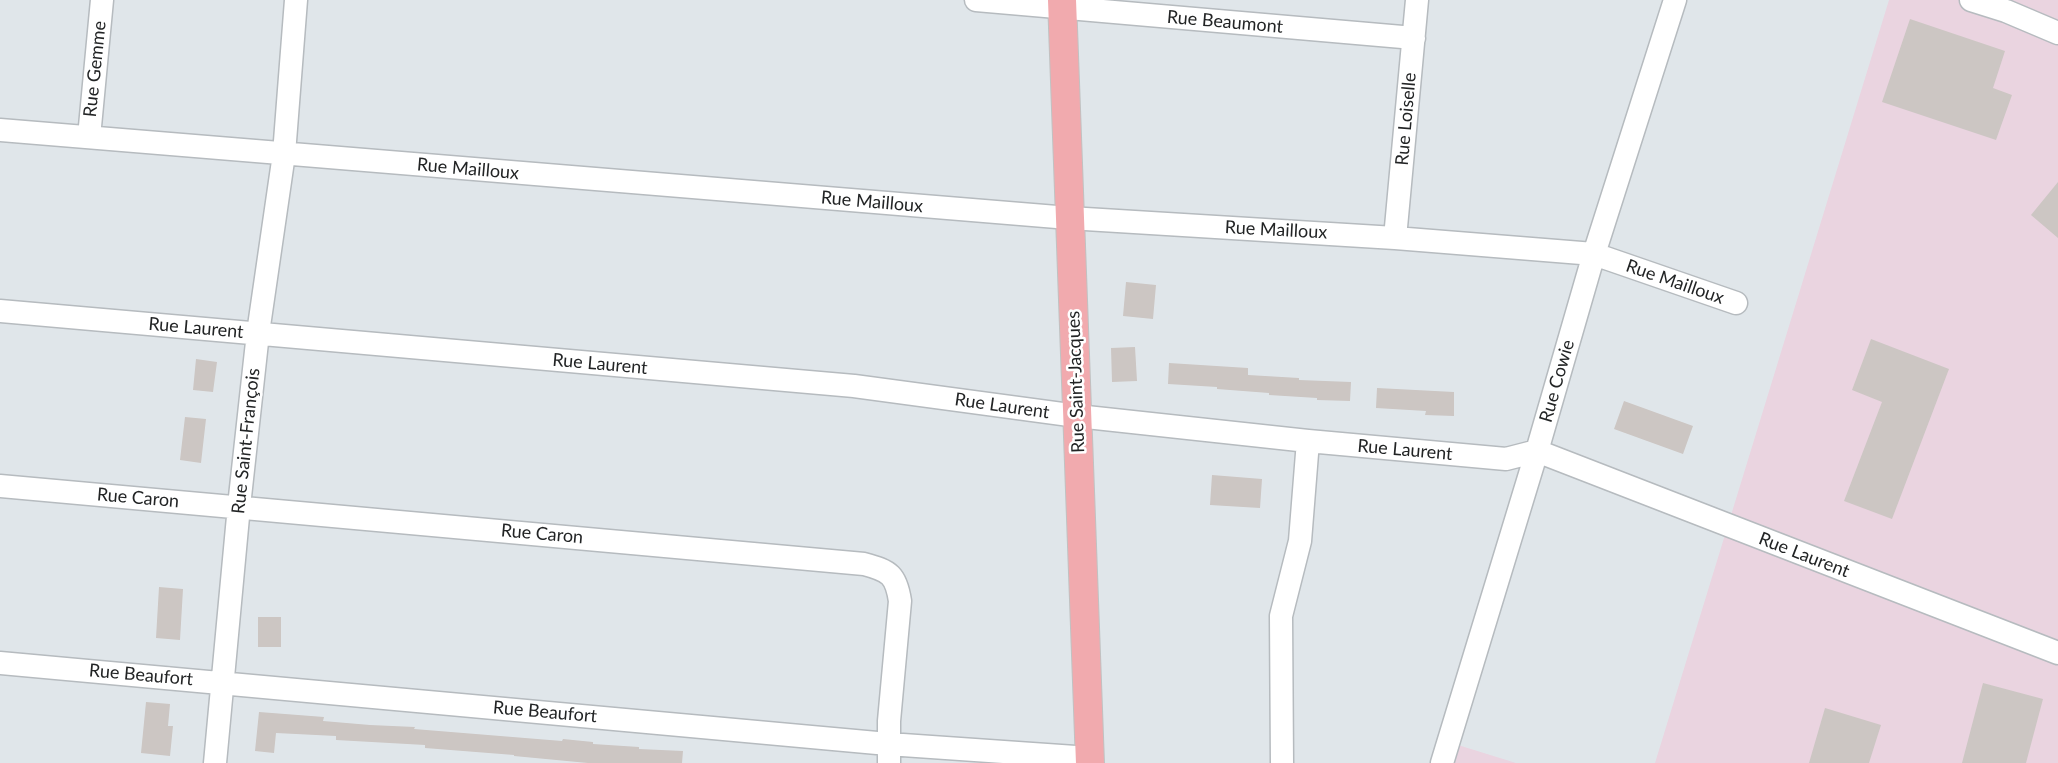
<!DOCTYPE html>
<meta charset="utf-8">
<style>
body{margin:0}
canvas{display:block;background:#e0e6ea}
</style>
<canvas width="2058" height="763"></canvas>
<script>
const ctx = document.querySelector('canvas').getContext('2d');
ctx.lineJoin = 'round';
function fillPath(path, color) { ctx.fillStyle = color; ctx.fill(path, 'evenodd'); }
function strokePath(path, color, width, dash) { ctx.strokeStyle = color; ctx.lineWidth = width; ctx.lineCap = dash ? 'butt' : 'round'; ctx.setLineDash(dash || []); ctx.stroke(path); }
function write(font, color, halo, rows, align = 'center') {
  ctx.font = font + ' Lato,sans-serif'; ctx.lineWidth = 5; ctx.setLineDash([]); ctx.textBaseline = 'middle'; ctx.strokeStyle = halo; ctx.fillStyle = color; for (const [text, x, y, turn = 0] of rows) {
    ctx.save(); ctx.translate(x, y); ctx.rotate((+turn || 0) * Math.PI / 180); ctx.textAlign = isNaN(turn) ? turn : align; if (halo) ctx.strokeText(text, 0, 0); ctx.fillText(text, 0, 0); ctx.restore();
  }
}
const industrial = new Path2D(`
 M1889,0H2058V763H1655Z
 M1458,745L1516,763H1453Z`);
const building = new Path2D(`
 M1910,19L2005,51L1993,88L2012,95L1996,140L1882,102Z
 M2058,182V238L2031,215Z
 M1126,282L1156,285L1153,319L1123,316Z
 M1871,339L1949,369L1892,519L1844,501L1882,402L1852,390Z
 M1135,347L1137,381L1112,382L1111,348Z
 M196,359L217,362L213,392L193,390Z
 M1169,363L1248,368V375L1299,378V380L1351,382L1350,401L1317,400V398L1269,395V393L1217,389V387L1168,384Z
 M1377,388L1454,392V416L1425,415L1426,411L1376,408Z
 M1624,401L1693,426L1683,454L1614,429Z
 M185,417L206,419L201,463L180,460Z
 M1212,475L1262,479L1260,508L1210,505Z
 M159,587L183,589L180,640L156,638Z
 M258,617H281V647H258Z
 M1983,683L2043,699L2026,763H1962Z
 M146,702L170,704L168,726H173L170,756L141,753Z
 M1825,708L1881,725L1869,763H1809Z
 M259,712L324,717L323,721L370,725L415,727L414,729L562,741L563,739L593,742V744L639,747V749L683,751L682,763H588L514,756V755L425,748V745L336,740V736L276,733L274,753L255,751Z`);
const minor = new Path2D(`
 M976,0L1414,38
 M1971,0L2006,11L2058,33
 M0,130L1069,218L1395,238L1594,254L1736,303
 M89,137L102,0
 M1395,238L1417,0
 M0,311L854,386L1077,416L1308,441L1506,459L1537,451L2058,653
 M0,486L864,564C890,571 896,575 900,601L889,721V763
 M0,663L888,744L1090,758
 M215,763L239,506L258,333L284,154L296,0
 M1282,763L1281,616L1300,541L1308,441
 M1442,763L1537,451L1594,254L1675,0`);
const major = new Path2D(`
 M1062,0L1090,763`);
const streetNames = [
 ["Rue Beaumont",1225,22,5],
 ["Rue Gemme",95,69,-84],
 ["Rue Loiselle",1406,119,-85],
 ["Rue Mailloux",468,169,5],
 ["Rue Mailloux",872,202,5],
 ["Rue Mailloux",1276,230,3],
 ["Rue Mailloux",1675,282,19],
 ["Rue Laurent",196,328,5],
 ["Rue Laurent",600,364,5],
 ["Rue Cowie",1557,381,-74],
 ["Rue Saint-Jacques",1076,382,-92],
 ["Rue Laurent",1002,406,8],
 ["Rue Saint-François",246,441,-84],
 ["Rue Laurent",1405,450,5],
 ["Rue Caron",138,498,5],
 ["Rue Caron",542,534,5],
 ["Rue Laurent",1804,555,21],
 ["Rue Beaufort",141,675,5],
 ["Rue Beaufort",545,712,5]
];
fillPath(industrial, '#ead4e0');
fillPath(building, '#ccc6c3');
strokePath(minor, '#b6bbbf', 25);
strokePath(major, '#c1c2c2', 30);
strokePath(minor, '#fff', 22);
strokePath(major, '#f1aaae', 28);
write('18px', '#222425', '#fff', streetNames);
</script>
